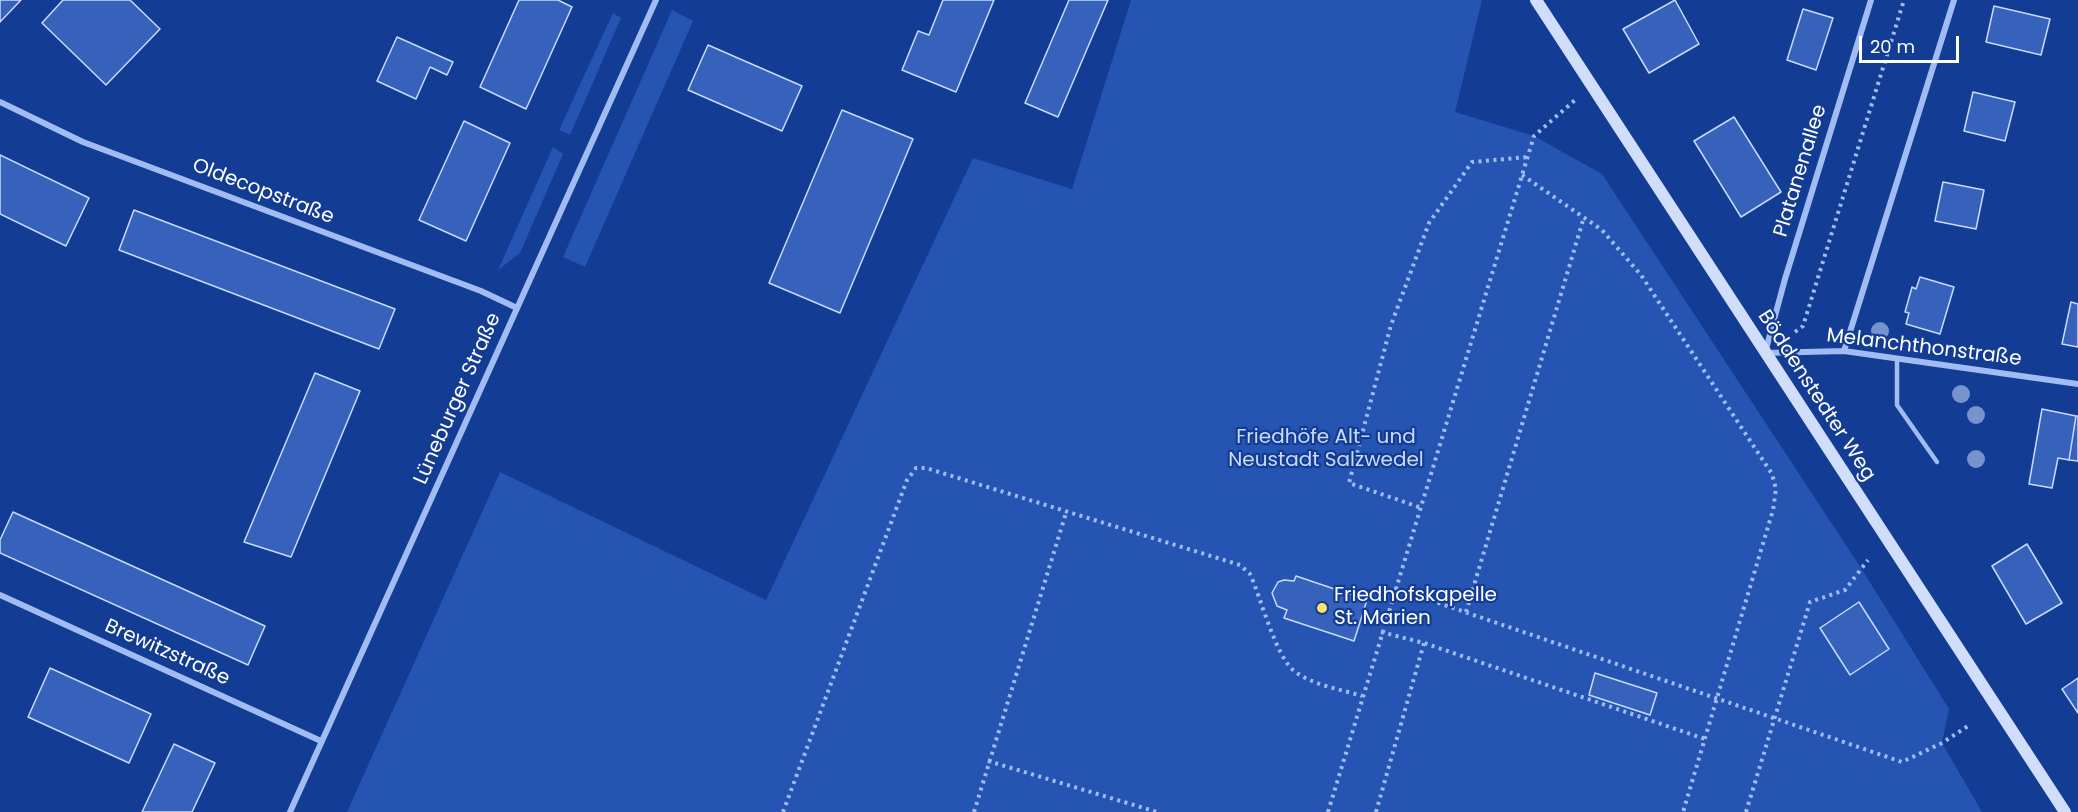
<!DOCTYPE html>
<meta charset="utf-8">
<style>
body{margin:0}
#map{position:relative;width:2078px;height:812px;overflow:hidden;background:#133c94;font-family:Poppins,sans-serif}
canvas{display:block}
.scale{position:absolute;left:1859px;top:36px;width:100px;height:27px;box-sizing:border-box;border:3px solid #fff;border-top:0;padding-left:8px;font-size:18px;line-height:21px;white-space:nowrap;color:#fff;-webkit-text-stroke:4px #133c94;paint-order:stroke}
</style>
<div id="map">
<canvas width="2078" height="812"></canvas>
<div class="scale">20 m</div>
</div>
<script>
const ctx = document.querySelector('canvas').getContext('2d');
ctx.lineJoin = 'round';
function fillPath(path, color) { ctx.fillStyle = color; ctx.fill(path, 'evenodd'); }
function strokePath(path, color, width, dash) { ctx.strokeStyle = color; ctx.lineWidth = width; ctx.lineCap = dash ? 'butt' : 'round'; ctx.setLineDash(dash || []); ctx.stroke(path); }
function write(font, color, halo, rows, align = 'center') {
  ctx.font = font + ' Poppins,sans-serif'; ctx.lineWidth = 4.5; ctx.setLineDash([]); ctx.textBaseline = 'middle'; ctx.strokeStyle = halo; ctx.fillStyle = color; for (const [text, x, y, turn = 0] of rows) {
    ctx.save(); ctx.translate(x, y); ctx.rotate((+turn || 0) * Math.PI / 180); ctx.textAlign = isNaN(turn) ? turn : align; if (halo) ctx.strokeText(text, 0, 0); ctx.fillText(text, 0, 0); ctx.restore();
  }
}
const green = new Path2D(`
 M1131,0H1482L1455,112L1534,136L1602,174L1861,568L1949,709L1942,743L1982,812H347L500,472L766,600L973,158L1072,189Z
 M672,10L693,21L585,267L563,257Z
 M613,13L621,18L570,135L559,130Z
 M553,147L563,154L520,253L498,270Z`);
const building = new Path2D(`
 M0,0H21L0,22Z
 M63,0H130L160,29L106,85L42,23Z
 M519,0H558L572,7L526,109L480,87Z
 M943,0H994L956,92L902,70L918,31L929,35Z
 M1069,0H1108L1058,117L1025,103Z
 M1675,0L1699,44L1649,73L1623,29Z
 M1994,6L2050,19L2041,55L1986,42Z
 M1803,9L1833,18L1816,70L1787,60Z
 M397,37L453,62L447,75L430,67L416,99L377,81Z
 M708,45L802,86L782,131L688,90Z
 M1973,92L2015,102L2005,141L1964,131Z
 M842,110L913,139L840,313L769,283Z
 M1734,117L1781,192L1741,217L1694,141Z
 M464,121L510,143L466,241L419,220Z
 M0,155L89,198L66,246L0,214Z
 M1943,182L1984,190L1976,229L1935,221Z
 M134,210L395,309L379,349L119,250Z
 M1920,277L1954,287L1940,334L1906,324L1909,313L1905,312L1912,287L1916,289Z
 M2071,302L2078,304V347L2062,344Z
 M315,373L360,391L291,557L244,542Z
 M2042,409L2076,416L2069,460L2058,458L2052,488L2029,484Z
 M2076,416H2078V461L2069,460Z
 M13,512L265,626L248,665L0,553V540Z
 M2027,544L2062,603L2026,624L1992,566Z
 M1296,576L1367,600L1354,641L1284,618L1287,610L1277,606L1272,593L1278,582L1284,580L1294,581Z
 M1859,602L1889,649L1850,675L1820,628Z
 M50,668L151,714L129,763L28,717Z
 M1595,673L1657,693L1650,715L1589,695Z
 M2078,678V713L2062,689Z
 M174,744L215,763L192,812H142Z`);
const path = new Path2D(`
 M1522,175L1602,230L1641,275L1772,474L1776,489L1773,510L1683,812
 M1795,332L1803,326L1904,0
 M1419,507L1349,483L1391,325L1429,223L1472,162L1528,157
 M1395,588L1902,762L1942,743L1971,724
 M1466,612L1584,217
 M1381,632L1424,643L1705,739
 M988,761L1157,812
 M783,812L907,480L916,468H926L1240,565L1250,574C1261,598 1275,654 1293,670C1311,685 1340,689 1362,696
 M974,812L1066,513
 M1328,812L1534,136L1575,100
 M1376,812L1424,643
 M1746,812L1810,602L1845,590L1868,560`);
const lane = new Path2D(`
 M1897,359V405L1937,462`);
const street = new Path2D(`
 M1871,0L1785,279L1765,353L1844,351L2078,384
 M0,102L83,142L481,291L517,308
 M1844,351L1954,0
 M0,595L321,741
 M290,812L656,0`);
const secondary = new Path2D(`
 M1536,0L2065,812`);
const trees = [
 [1880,331],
 [1961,394],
 [1976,415],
 [1976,459]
];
const markers = [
 [1322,608,6,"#ffe563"]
];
const streetNames = [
 ["Platanenallee",1801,171,-73],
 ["Oldecopstraße",263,192,21],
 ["Melanchthonstraße",1924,348,7],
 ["Böddenstedter Weg",1816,396,57],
 ["Lüneburger Straße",458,399,-66],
 ["Brewitzstraße",167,653,24]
];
const parkNames = [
 ["Friedhöfe Alt- und",1326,438],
 ["Neustadt Salzwedel",1326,461]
];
const poiNames = [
 ["Friedhofskapelle",1334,596],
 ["St. Marien",1334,619]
];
fillPath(green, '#2554b3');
fillPath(building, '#3762bb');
strokePath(building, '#c9dafd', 1.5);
strokePath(path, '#a1bcf2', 4, [3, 4.5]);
strokePath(lane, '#a1bcf2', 4.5);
strokePath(street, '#a1bcf2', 6);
strokePath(secondary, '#d0defc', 12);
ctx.fillStyle = '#7793ce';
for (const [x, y] of trees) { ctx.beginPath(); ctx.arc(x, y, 9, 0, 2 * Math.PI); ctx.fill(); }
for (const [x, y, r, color] of markers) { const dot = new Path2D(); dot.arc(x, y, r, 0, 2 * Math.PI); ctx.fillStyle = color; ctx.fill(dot); strokePath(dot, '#133c94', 2); }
write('20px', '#fff', '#133c94', streetNames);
write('20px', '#c9dafd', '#133c94', parkNames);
write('20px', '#fff', '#133c94', poiNames, 'left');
</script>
